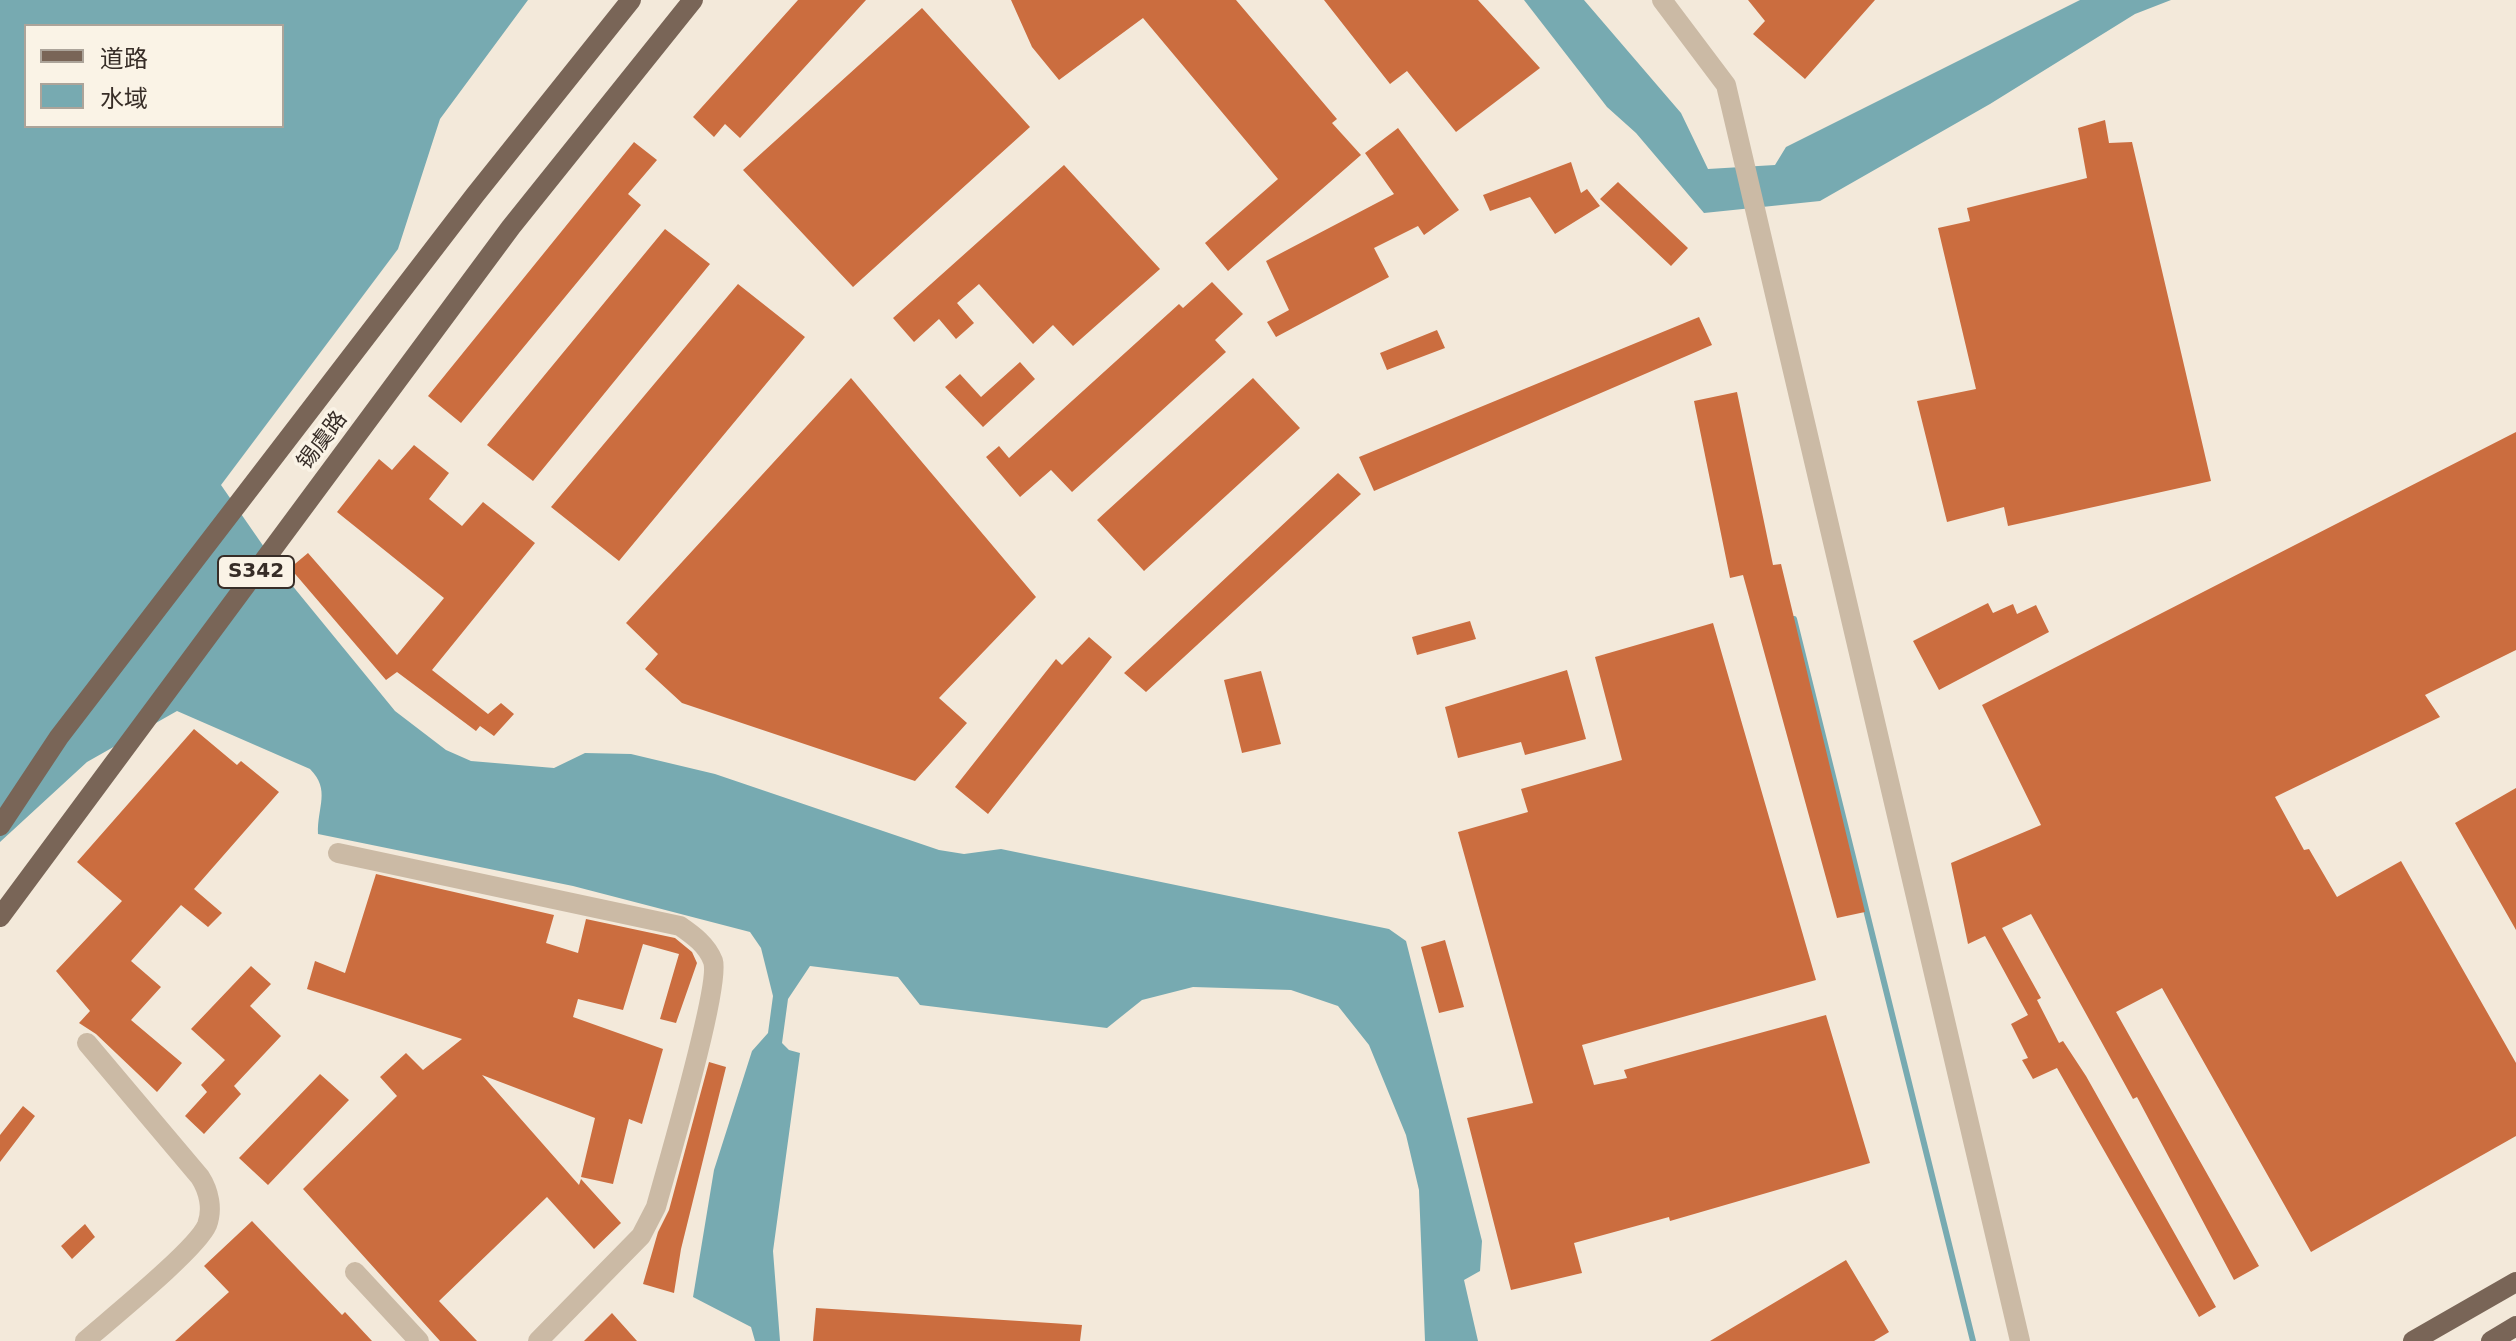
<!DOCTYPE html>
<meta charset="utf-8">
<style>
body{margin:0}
#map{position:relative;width:2516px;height:1341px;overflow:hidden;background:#f3e9da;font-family:"DejaVu Sans","Noto Sans SC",sans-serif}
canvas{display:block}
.legend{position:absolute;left:24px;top:24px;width:260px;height:104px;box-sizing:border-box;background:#faf3e6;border:2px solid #aca49a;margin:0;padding:10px 14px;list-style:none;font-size:24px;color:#372d27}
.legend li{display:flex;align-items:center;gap:16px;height:40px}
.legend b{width:40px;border:2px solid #aca49a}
</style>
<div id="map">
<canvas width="2516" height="1341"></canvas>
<ul class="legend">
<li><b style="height:10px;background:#796557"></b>道路</li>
<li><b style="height:22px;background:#77aab1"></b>水域</li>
</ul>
</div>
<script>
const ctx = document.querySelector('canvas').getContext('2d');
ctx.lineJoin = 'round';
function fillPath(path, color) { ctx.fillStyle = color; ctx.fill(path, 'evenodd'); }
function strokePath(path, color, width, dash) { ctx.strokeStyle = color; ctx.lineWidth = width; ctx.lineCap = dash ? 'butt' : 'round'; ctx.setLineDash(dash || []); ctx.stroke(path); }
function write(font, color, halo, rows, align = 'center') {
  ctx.font = font + ' "DejaVu Sans","Noto Sans SC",sans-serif'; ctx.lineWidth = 7; ctx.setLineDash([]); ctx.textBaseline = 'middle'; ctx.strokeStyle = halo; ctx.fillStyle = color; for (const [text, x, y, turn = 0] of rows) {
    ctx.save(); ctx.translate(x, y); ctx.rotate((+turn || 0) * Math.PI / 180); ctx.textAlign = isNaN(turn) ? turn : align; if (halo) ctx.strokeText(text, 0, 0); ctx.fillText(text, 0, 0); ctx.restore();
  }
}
const water = new Path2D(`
 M0,0H528L440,119L398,249L221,485L282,573L395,711L446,750L471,761L554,768L585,753L631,754L715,774L939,850L964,854L1001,849L1389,929L1406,941L1482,1241L1480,1271L1464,1280L1478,1341H1425L1419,1190L1406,1135L1369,1045L1338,1006L1291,990L1193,987L1142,1000L1107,1028L920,1005L898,977L810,966L788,999L782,1043L789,1050L800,1053L773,1251L780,1341H755L751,1327L693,1297L714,1170L752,1051L768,1033L773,996L761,948L750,932L573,886L318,834C317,807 331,790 310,769L177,711L87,762L0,842ZM26,26H282V126H26Z
 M1524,0H1584L1681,113L1708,169L1775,165L1786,147L2080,0H2171L2135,14L1990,104L1820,201L1704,213L1636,133L1607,107Z`);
const stream = new Path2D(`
 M1794,619L1973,1341`);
const building = new Path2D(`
 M798,0H866L740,138L725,124L714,137L693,117Z
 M1011,0H1236L1337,119L1332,123L1361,155L1228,271L1205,243L1278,179L1143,18L1059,80L1032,47Z
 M1324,0H1478L1540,68L1456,132L1407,71L1390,84Z
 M1748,0H1875L1805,79L1753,34L1765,21Z
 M922,8L1030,127L853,287L743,170Z
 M2105,120L2109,143L2132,142L2211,481L2008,526L2004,507L1947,522L1917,401L1976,389L1938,228L1970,221L1967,208L2087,178L2078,128Z
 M1398,128L1459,210L1424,235L1418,226L1374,248L1389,277L1276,337L1267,322L1289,310L1266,261L1394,194L1365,153Z
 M634,142L657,160L628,194L641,205L461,423L428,396Z
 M1571,162L1581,193L1587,189L1600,206L1555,234L1530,197L1490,211L1483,195Z
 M1064,165L1160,269L1073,346L1053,325L1033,344L979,284L957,303L974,323L956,339L939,319L914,342L893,318Z
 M1618,182L1688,248L1671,266L1600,199Z
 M665,229L710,264L533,481L487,445Z
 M1212,282L1243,314L1215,340L1226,352L1072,492L1051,470L1020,497L986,457L999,446L1009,458L1179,304L1183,308Z
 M738,284L805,337L619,561L551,507Z
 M1699,317L1712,345L1374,491L1359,457Z
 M1437,330L1445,348L1387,370L1380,353Z
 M1020,362L1035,379L983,427L945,387L960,374L981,397Z
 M851,378L1036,597L939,698L967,723L915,781L682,703L645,669L658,654L626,623Z
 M1253,378L1300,428L1144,571L1097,520Z
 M1737,392L1773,565L1781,564L1865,912L1837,918L1743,575L1730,578L1694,401Z
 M2516,432V650L2425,695L2440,717L2275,797L2304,850L2309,849L2337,897L2401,861L2516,1063V1136L2311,1252L2162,988L2116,1012L2259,1266L2234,1280L2137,1097L2133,1099L2031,914L2002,928L2041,998L2037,1000L2059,1043L2063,1041L2086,1076L2216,1307L2199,1317L2057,1068L2033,1079L2022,1060L2028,1058L2011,1024L2028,1015L1985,936L1968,944L1951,863L2041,825L1982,705Z
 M414,445L449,473L429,499L462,526L483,502L535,543L432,670L488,714L501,703L514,714L494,736L480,726L476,731L397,672L386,680L290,568L308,553L397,655L444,598L337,512L379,459L392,470Z
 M1338,473L1361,494L1146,692L1124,673Z
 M1988,603L1993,613L2013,604L2017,614L2036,605L2049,632L1939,690L1913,641Z
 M1470,621L1476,639L1417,655L1412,637Z
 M1713,623L1816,980L1582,1045L1594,1085L1627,1078L1624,1070L1826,1015L1870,1163L1670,1221L1669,1217L1574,1243L1582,1273L1511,1290L1467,1118L1533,1103L1458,832L1528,812L1521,789L1622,760L1595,657Z
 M1089,637L1112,657L988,814L955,787L1056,659L1062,665Z
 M1567,670L1586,739L1525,755L1521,742L1458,758L1445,707Z
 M1261,671L1281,744L1242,753L1224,680Z
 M194,729L237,765L241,761L279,792L194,889L222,913L208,927L181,905L131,961L161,987L131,1020L182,1063L157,1092L96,1034L79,1023L90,1011L56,971L122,901L77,862Z
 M2516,788V930L2455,823Z
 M376,874L554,915L546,943L578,953L586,919L675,938L692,952L697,963L676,1023L660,1019L679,954L643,944L623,1010L578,999L573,1017L663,1049L642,1124L629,1119L613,1184L581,1177L595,1118L482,1075L579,1185L581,1179L621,1223L594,1249L547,1197L439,1301L477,1341H440L303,1189L397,1096L380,1077L406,1053L423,1070L462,1039L307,989L315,961L345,973Z
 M1445,940L1464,1007L1439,1013L1421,947Z
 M251,966L271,984L250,1006L281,1036L234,1086L241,1094L204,1134L185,1116L207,1092L201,1085L225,1060L191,1029Z
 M709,1062L726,1067L681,1249L674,1293L643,1284L658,1232L669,1210Z
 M320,1074L349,1100L268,1185L239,1158Z
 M23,1106L35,1116L0,1162V1135Z
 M252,1221L342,1315L345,1312L372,1341H175L229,1292L204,1266Z
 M85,1224L95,1237L72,1259L61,1246Z
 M1846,1260L1889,1332L1874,1341H1710Z
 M816,1308L1082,1325L1080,1341H813Z
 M612,1313L637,1341H584Z`);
const minor = new Path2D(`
 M1662,0L1726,85L2020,1341
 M338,853L680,926C693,935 707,945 713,961C721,985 666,1170 656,1207L641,1236L538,1341
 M355,1272L419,1341
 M85,1341C110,1319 197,1249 207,1225C213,1209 209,1191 200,1177L87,1043`);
const major = new Path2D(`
 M0,826L59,737L475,195L631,0
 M0,917L511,227L693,0
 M2413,1341L2516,1282
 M2491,1341L2516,1326`);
const shields = [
 [256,572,76]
];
const shieldNames = [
 ["S342",256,572]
];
const streetNames = [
 ["锡虞路",323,441,-53]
];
fillPath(water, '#77aab1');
strokePath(stream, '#77aab1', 6);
fillPath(building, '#cb6d3f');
strokePath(minor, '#cbbaa5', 20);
strokePath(major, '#796557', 20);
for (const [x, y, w] of shields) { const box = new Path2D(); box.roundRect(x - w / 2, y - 16, w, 32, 6); ctx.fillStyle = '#faf3e6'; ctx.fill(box); strokePath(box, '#372d27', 2); }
write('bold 20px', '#372d27', null, shieldNames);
write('22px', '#372d27', '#faf3e6', streetNames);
</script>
